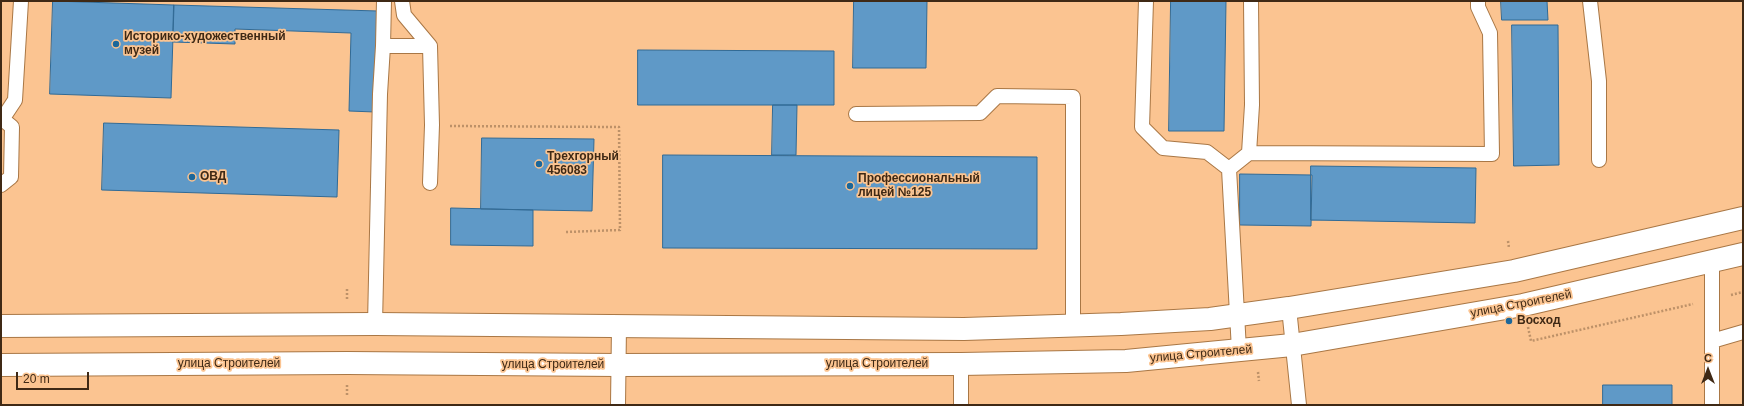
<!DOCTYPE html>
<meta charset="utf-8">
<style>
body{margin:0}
#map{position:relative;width:1744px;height:406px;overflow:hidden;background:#fbc491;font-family:Arial,sans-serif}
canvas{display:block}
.frame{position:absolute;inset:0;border:2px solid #3f2915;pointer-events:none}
.north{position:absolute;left:1688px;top:350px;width:40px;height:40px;-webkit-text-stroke:3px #fbc491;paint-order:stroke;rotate:0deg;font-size:11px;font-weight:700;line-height:16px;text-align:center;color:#3f2915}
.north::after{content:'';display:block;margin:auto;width:14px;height:18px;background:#3f2915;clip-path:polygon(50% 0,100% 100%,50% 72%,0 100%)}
.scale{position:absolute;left:16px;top:372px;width:73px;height:18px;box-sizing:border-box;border:2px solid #3f2915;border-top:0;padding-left:5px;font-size:12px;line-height:14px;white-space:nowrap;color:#3f2915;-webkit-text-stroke:3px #fbc491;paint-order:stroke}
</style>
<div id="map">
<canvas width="1744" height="406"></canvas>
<div class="frame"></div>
<div class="north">С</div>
<div class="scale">20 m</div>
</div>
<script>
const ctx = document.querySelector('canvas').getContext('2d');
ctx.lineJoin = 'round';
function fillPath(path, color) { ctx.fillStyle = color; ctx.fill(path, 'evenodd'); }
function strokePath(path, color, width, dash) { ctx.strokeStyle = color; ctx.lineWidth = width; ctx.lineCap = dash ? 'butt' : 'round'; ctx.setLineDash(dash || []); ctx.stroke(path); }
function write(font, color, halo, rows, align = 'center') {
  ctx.font = font + ' Arial,sans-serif'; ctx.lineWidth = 3.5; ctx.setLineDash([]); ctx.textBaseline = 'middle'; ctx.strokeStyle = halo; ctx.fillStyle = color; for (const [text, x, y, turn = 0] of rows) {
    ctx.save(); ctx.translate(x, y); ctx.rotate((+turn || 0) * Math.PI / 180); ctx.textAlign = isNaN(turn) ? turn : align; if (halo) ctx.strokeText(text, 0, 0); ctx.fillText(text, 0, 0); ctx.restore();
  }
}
const building = new Path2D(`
 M53,1L174,5L171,98L50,94Z
 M854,1H927L926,68H853Z
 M1171,1H1226L1224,131H1169Z
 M1501,1H1547L1548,20H1502Z
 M174,5L378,11L375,112L349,111L351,33L235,29V44L173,42Z
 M1512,25H1558L1559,165L1514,166Z
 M638,50L834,51V105H638Z
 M773,105H797L796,155H772Z
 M104,123L339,130L337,197L102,190Z
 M482,138L594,139L592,211L481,209Z
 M663,155L1037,157V249L663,248Z
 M1311,166L1476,168L1475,223L1311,220Z
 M1240,174L1312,175L1311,226L1240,225Z
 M451,208L533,210V246L451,245Z
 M1603,385H1672V405H1603Z`);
const path = new Path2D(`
 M450,126L619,127L620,230L566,232
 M1508,241L1509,248
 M347,289V300
 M1731,295L1743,292
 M1528,327L1531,341L1693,304
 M1258,372L1259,381
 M347,385V395`);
const lane = new Path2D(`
 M402,1L404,15L430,46
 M1146,1L1142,127L1163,148L1207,152L1229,169L1239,350
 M1590,1L1599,81V160
 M383,46L384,1
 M856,114L980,113L997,96L1073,97V326
 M1,118L12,127L11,177L1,185
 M3,118L15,100L21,1
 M1249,153L1252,105L1251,1
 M1229,169L1249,153L1492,154L1490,33L1478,7V1
 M1289,308L1299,405
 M375,324L380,94L383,46H430L432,125L430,183
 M1712,341L1743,332
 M618,405L619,326
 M961,405V364
 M1712,405V261`);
const secondary = new Path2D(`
 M1,326L375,324L964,329L1121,324L1210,319L1289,308L1514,271L1743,218
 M1,365L347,363L618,365L961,364L1126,361L1292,345L1523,305L1743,254`);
const markers = [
 [116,44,4,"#1c679a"],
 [539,164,4,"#1c679a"],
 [192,177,4,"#1c679a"],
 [850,186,4,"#1c679a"],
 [1509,321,4,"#1c679a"]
];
const poiNames = [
 ["Историко-художественный",124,37],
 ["музей",124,51],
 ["Трехгорный",547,157],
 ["456083",547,171],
 ["ОВД",200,177],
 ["Профессиональный",858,179],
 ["лицей №125",858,193],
 ["Восход",1517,321]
];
const streetNames = [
 ["улица Строителей",1521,304,-11],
 ["улица Строителей",1201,354,-5],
 ["улица Строителей",229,364],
 ["улица Строителей",877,364],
 ["улица Строителей",553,365]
];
fillPath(building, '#5f99c7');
strokePath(building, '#316a95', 1);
strokePath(lane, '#a97745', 16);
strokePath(secondary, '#a97745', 24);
strokePath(path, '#bd9168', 2.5, [2, 2]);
strokePath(lane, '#fff', 14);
strokePath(secondary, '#fff', 22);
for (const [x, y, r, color] of markers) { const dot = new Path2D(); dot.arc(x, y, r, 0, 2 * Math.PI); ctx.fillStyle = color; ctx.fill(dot); strokePath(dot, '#fbc491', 1.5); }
write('bold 12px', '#3f2915', '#fbc491', poiNames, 'left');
write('12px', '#3f2915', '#fbc491', streetNames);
</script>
